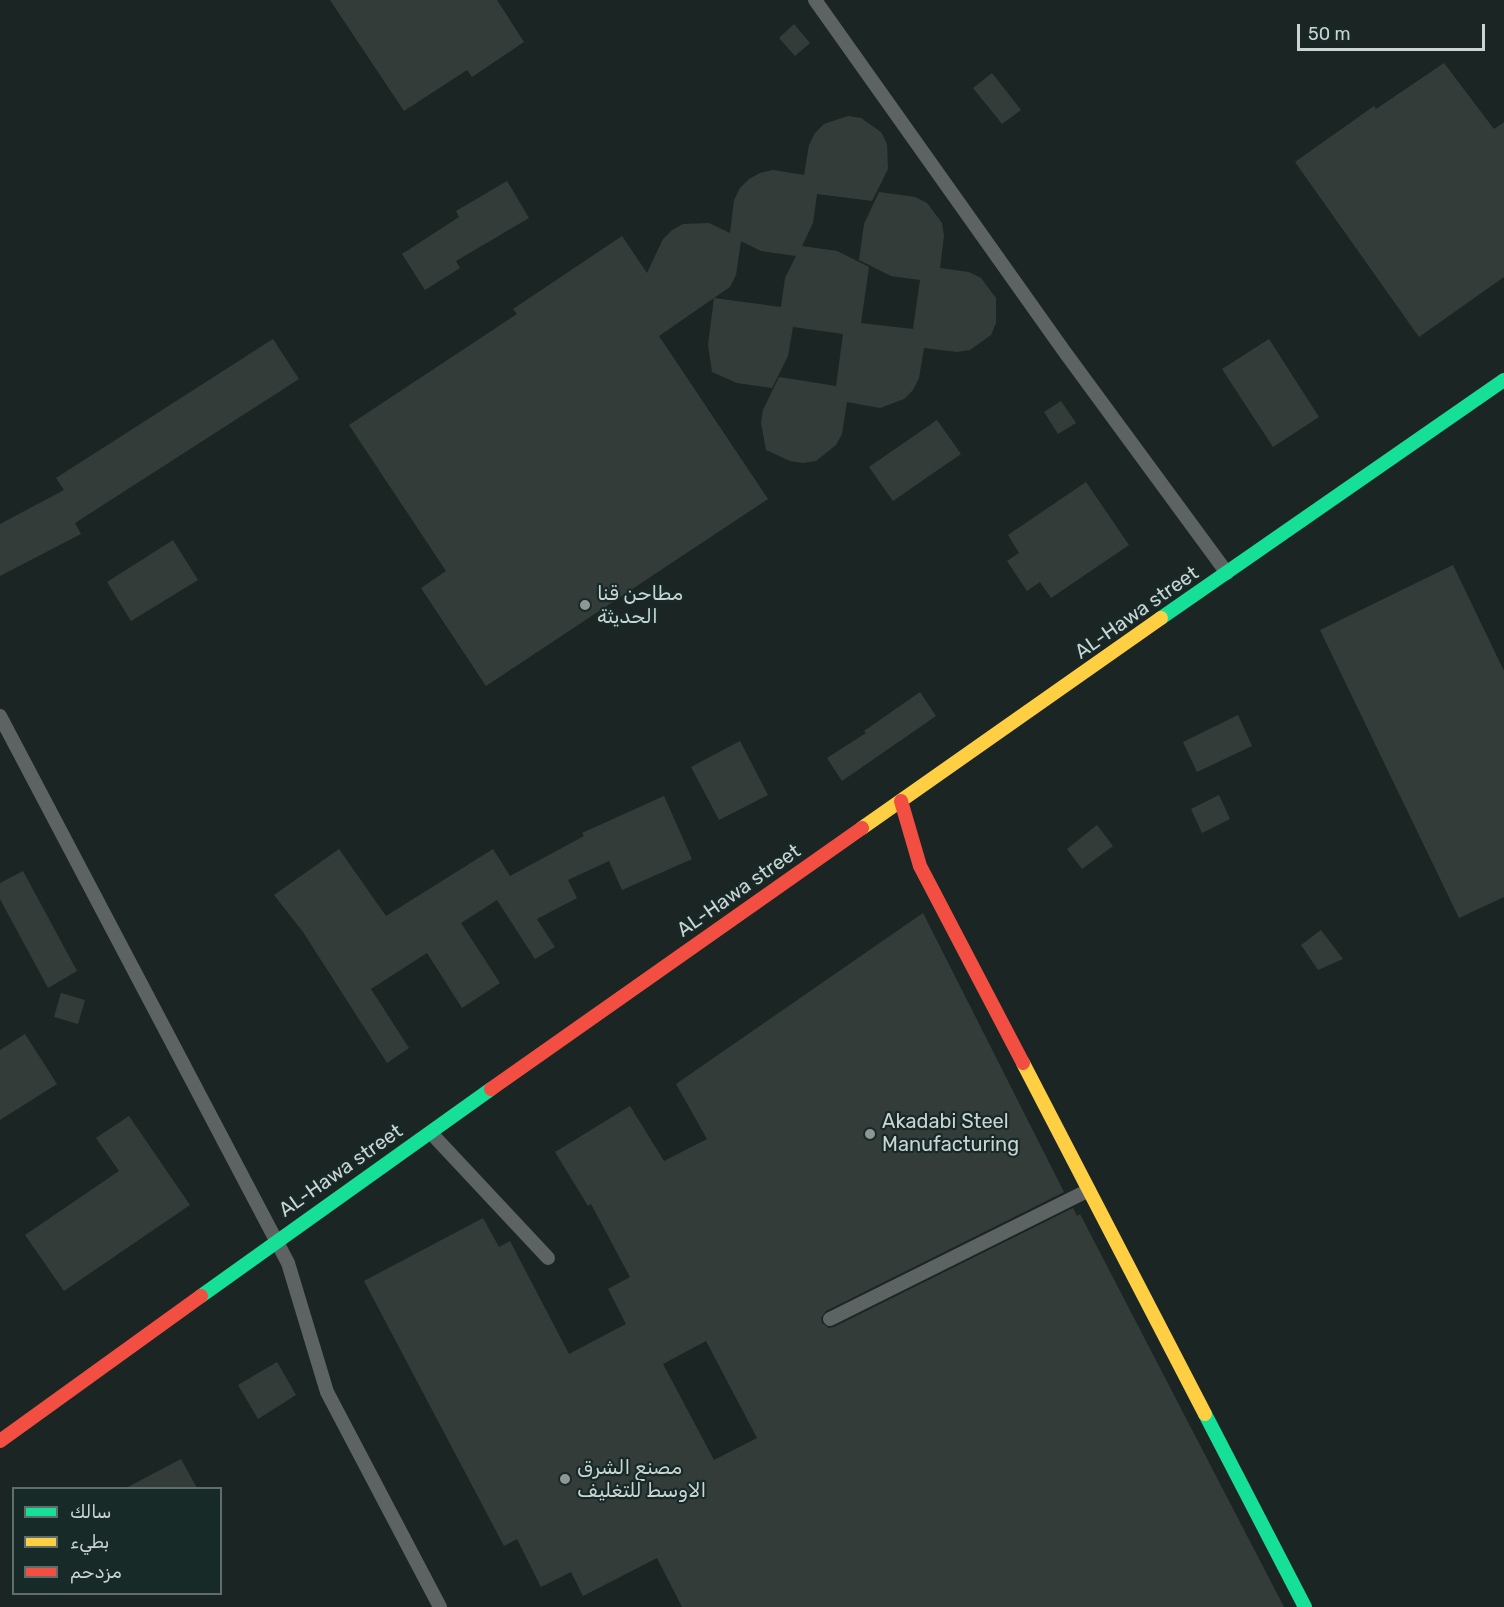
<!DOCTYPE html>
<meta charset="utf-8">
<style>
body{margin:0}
#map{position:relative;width:1504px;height:1607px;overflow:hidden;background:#1b2624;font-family:Rubik,"Noto Naskh Arabic",sans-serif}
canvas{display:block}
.legend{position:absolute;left:12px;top:1487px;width:210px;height:108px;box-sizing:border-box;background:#172a28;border:2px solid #5e6e6c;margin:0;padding:8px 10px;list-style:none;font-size:18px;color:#c9d4d3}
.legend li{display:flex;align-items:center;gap:12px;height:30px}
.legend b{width:30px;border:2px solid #5e6e6c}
.scale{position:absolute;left:1297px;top:24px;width:188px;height:27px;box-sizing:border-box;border:3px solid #c9d4d3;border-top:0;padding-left:8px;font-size:18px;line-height:21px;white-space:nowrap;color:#c9d4d3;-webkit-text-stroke:4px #172a28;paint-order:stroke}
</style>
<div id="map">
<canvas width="1504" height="1607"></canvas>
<ul class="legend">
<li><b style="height:8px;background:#16e098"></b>سالك</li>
<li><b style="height:8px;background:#ffcf43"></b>بطيء</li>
<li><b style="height:8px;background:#f24e42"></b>مزدحم</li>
</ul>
<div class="scale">50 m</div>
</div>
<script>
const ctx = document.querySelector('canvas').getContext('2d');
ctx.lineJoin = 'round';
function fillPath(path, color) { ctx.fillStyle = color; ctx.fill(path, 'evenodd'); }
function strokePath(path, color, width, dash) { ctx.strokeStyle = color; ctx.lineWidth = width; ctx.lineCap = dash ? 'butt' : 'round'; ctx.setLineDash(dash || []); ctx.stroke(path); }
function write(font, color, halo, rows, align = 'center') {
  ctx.font = font + ' Rubik,"Noto Naskh Arabic",sans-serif'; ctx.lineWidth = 4.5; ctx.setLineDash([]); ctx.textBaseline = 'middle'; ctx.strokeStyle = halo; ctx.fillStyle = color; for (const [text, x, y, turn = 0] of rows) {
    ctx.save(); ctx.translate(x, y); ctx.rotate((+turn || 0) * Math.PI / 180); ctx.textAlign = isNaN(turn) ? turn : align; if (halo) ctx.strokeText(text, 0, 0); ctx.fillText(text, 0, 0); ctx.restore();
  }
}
const building = new Path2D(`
 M330,0H497L524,42L472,77L467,70L404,111Z
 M794,24L810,43L795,56L779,38Z
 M1444,63L1494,129L1504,122V277L1419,337L1295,162L1374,106L1376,109Z
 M992,73L1021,110L1002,124L973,88Z
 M848,116L861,118L881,132L887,144L888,169L872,201L817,194L813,223L802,246L837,251L869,267L861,323L913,329L920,280L891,276L859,260L864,224L879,192L915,197L927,203L942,223L944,236L940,268L969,272L981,278L996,298V323L991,335L970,350L957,352L924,348L919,378L913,390L904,399L880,408L847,402L842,434L836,445L816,461L803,463L790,461L766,450L761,423L763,410L779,377L836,386L843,334L793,327L788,356L772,388L737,383L712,372L708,345L714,298L659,336L768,499L486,686L421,588L446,571L349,425L517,314L513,309L622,236L647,273L663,239L672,230L683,224L709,223L730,233L734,200L740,188L749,179L760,173L773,170L804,175L809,145L815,133L824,124ZM741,241L761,251L796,256L785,278L781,307L714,298L730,287L736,275Z
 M507,181L529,218L456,261L460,268L425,290L402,254L459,217L456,211Z
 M273,339L299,379L75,523L81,534L0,576V524L64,490L56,478Z
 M1269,339L1319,417L1273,447L1222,369Z
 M1061,401L1076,423L1058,434L1044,412Z
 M937,420L961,454L893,501L869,467Z
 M1086,482L1129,545L1051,598L1040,582L1027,591L1007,561L1019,553L1008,535Z
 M173,540L198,580L131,621L107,582Z
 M1453,565L1504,671V897L1459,918L1320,630Z
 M920,692L936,716L842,781L827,758L866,733L864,731Z
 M1238,715L1252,746L1197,772L1183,742Z
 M740,741L768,795L719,820L691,767Z
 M1219,795L1230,819L1202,833L1191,809Z
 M664,796L692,859L622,890L609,861L568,880L577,898L537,919L555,947L535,959L497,900L461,923L500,983L462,1008L427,953L371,989L409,1048L387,1063L303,932L274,895L339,849L386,916L493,849L510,876L584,836L582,833Z
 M1097,825L1113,846L1082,869L1067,849Z
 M23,871L77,971L48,988L0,899V883Z
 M923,913L1064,1192L826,1311L821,1318L822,1323L829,1328L834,1327L1073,1208L1077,1216L1080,1214L1284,1607H682L657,1558L583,1596L571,1572L541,1587L517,1539L504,1546L364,1281L483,1218L499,1247L510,1241L569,1354L626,1324L608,1289L630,1277L591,1204L588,1206L555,1152L630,1106L664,1161L707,1139L676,1084ZM706,1341L757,1438L714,1460L663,1364Z
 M1321,930L1343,959L1318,970L1301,945Z
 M61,993L85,1000L78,1024L54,1017Z
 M25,1034L57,1084L0,1120V1050Z
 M129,1116L190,1205L64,1291L25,1235L119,1171L96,1138Z
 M277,1362L296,1395L258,1419L238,1385Z
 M181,1459L197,1488H126Z`);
const lane = new Path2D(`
 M815,0L1064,351L1227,573
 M0,716L288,1263L327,1392L440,1607
 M431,1133L548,1258
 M830,1319L1089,1190`);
const fast = new Path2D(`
 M1161,618L1504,380
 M201,1296L491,1089
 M1205,1414L1305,1607`);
const slow = new Path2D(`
 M862,828L1161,618
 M1023,1063L1205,1414`);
const jam = new Path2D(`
 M901,801L920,866L1023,1063
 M491,1089L862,828
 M0,1441L201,1296`);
const markers = [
 [585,605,6,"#8c9796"],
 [870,1134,6,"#8c9796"],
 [565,1479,6,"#8c9796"]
];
const poiNames = [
 ["مطاحن قنا",597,594],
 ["الحديثة",597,617],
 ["Akadabi Steel",882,1122],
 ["Manufacturing",882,1145],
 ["مصنع الشرق",577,1468],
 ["الاوسط للتغليف",577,1491]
];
const streetNames = [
 ["AL-Hawa street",1137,613,-35],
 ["AL-Hawa street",739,891,-35],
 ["AL-Hawa street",341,1171,-35]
];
fillPath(building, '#343c39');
strokePath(lane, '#5d6262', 14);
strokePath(fast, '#16e098', 14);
strokePath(slow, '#ffcf43', 14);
strokePath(jam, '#f24e42', 14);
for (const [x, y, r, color] of markers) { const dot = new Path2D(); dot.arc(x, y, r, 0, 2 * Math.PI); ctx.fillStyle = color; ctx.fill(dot); strokePath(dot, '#172a28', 2); }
write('20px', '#c9d4d3', '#172a28', poiNames, 'left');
write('20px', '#c9d4d3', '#172a28', streetNames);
</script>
